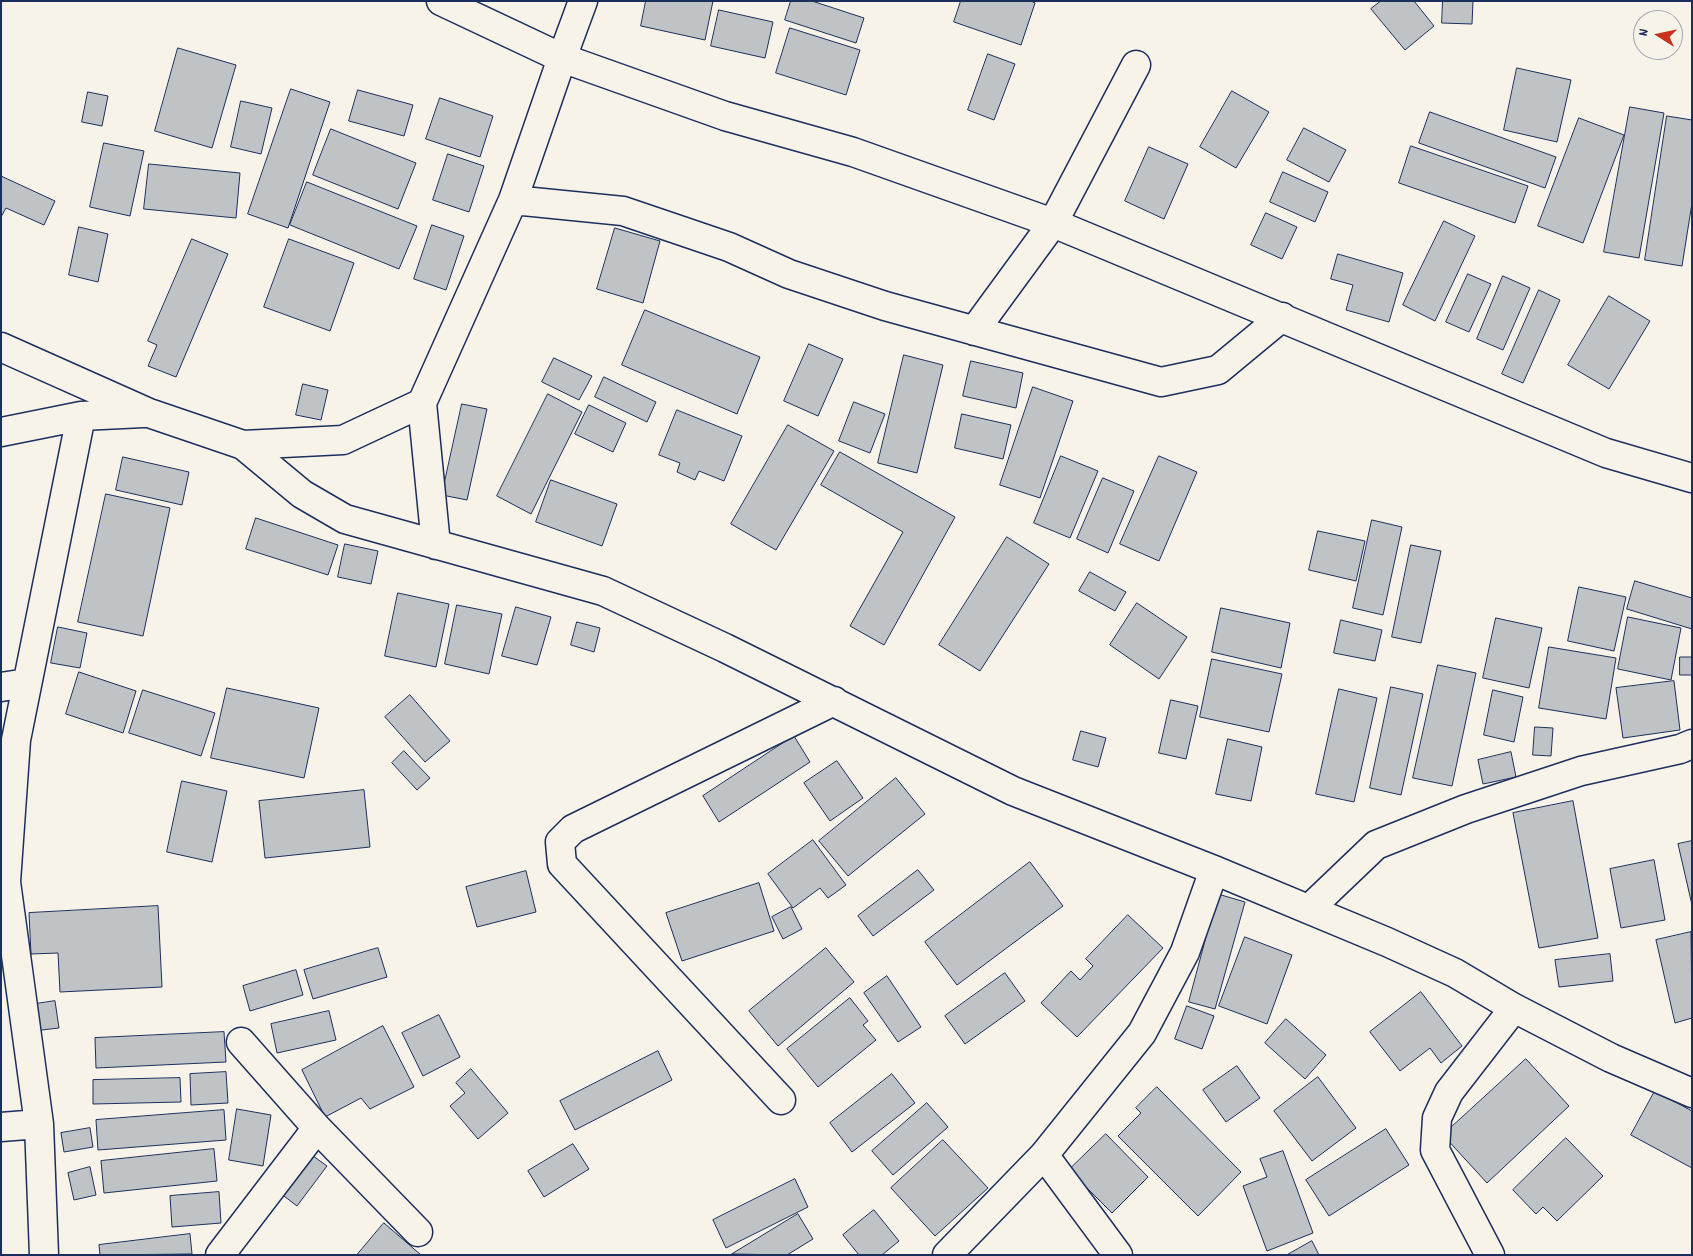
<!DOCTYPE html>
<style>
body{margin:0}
#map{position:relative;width:1693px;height:1256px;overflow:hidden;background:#f7f3e8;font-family:Dekko,sans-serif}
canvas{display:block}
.frame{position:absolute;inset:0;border:2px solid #1b2f5e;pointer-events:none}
.north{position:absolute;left:1633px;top:10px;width:50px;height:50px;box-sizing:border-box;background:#f7f3e8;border:1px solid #9fa5b1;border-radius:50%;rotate:280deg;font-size:14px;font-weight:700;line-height:20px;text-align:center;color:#1b2f5e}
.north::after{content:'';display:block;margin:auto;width:18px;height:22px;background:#c8321e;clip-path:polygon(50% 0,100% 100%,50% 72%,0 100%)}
</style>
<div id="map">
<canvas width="1693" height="1256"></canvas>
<div class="frame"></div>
<div class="north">N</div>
</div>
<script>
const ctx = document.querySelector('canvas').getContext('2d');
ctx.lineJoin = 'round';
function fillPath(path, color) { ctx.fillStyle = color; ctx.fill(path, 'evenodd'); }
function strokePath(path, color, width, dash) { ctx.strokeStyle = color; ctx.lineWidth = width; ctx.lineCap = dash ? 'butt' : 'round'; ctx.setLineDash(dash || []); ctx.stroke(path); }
const building = new Path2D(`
 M646,1H713L705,40L641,26Z
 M791,1H812L864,18L856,43L785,20Z
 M961,1H1031L1035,3L1021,45L954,22Z
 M1381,1H1414L1434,26L1405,50L1371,9Z
 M1443,1H1473L1472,24L1442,23Z
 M719,10L773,22L765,58L711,46Z
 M790,28L860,50L846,95L776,73Z
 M178,48L236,65L212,148L155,131Z
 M988,54L1015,64L994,120L968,110Z
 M1517,68L1571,80L1557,142L1504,130Z
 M291,89L330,102L288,228L248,214Z
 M358,90L413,105L404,136L349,121Z
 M1232,91L1269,112L1236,168L1200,147Z
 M88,92L108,96L102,126L82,122Z
 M440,98L493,116L480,157L426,139Z
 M241,101L272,108L261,154L231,147Z
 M1630,107L1664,113L1639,258L1604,252Z
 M1430,112L1556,157L1545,188L1419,143Z
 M1667,116L1692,120V203L1682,266L1645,260Z
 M1579,118L1624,135L1583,243L1538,226Z
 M1304,128L1346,150L1329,182L1287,160Z
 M331,129L416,163L398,209L313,175Z
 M104,143L144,151L130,216L90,207Z
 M1411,146L1528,186L1515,223L1399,183Z
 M1149,147L1188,164L1164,219L1125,201Z
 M448,154L484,166L469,212L433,200Z
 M149,164L240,173L236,218L144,209Z
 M1283,172L1328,192L1315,222L1270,202Z
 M1,176L55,201L44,225L6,208L1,217Z
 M307,182L417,226L399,269L290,225Z
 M1266,213L1297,227L1282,259L1251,245Z
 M1444,221L1475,236L1435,321L1403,305Z
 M432,225L464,236L446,290L414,279Z
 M79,227L108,234L98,282L69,275Z
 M615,228L660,241L643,303L597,289Z
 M192,239L228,254L176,377L148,366L157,345L148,341Z
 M289,239L354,263L330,331L264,307Z
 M1338,254L1403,273L1389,322L1346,310L1353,285L1331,279Z
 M1468,274L1491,284L1469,332L1446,322Z
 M1503,276L1530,288L1503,350L1477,339Z
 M1539,290L1560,300L1523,383L1502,374Z
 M1609,296L1650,321L1609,389L1568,365Z
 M645,310L760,357L737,414L622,365Z
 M809,344L843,359L818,416L784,401Z
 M904,355L943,365L917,473L878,463Z
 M554,358L592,376L579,400L542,382Z
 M971,361L1023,373L1016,408L963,396Z
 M604,377L656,402L647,422L595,397Z
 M303,384L328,390L321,420L296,415Z
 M1033,387L1073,401L1040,498L1000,485Z
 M548,394L582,412L531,514L497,496Z
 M854,402L885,414L870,453L839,441Z
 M462,404L487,409L467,500L442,495Z
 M589,405L626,423L613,452L575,434Z
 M677,410L742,436L724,481L699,471L695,480L677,472L680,463L659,455Z
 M962,414L1011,425L1003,459L955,448Z
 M788,425L834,451L776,550L731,524Z
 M840,452L955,517L884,645L850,626L903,532L821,485Z
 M1061,456L1098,471L1070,538L1034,523Z
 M1159,456L1197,472L1159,561L1120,544Z
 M123,457L189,472L182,505L116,490Z
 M1103,478L1134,491L1108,553L1077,539Z
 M551,480L617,504L602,546L536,522Z
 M106,494L170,508L143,636L78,622Z
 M256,518L338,545L328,575L246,549Z
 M1372,520L1402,527L1383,615L1353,608Z
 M1318,531L1365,541L1356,581L1309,570Z
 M1007,537L1049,564L980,671L939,645Z
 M345,544L378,551L371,584L338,577Z
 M1411,545L1441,551L1421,643L1392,637Z
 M1090,572L1126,592L1115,611L1079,591Z
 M1635,581L1692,598V629L1627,609Z
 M1579,587L1626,597L1614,651L1568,641Z
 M398,593L449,604L436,667L385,656Z
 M1137,603L1187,637L1159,679L1110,645Z
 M457,605L502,614L489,674L445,664Z
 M516,607L551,617L537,665L502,656Z
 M1221,608L1290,623L1281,668L1212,652Z
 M1628,617L1681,628L1671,680L1618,669Z
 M1496,618L1542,628L1529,688L1483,678Z
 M1341,620L1382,630L1375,661L1334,653Z
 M577,622L600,628L594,652L571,645Z
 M58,627L87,633L80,668L51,663Z
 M1549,647L1616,658L1606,719L1539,708Z
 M1680,657H1692V675H1680Z
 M1212,659L1282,674L1269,732L1200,717Z
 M1438,665L1476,673L1452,786L1413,778Z
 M79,672L136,691L123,733L66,714Z
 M1674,681L1680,730L1623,738L1616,688Z
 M1391,687L1423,694L1401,795L1370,788Z
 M227,688L319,708L304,778L211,758Z
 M1339,689L1377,698L1354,802L1316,794Z
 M143,690L215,713L201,756L129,733Z
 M1493,690L1523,697L1514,742L1484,735Z
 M410,695L450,741L425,762L385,717Z
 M1171,700L1198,706L1186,759L1159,753Z
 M1535,727L1553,728L1551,756L1533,755Z
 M1081,731L1106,738L1098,767L1073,760Z
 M794,736L810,762L719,822L703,796Z
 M1228,739L1262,747L1251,801L1216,794Z
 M404,751L430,778L417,790L392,763Z
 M1511,752L1516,777L1483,784L1478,760Z
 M837,761L863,798L830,821L804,783Z
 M896,778L925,814L848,876L819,841Z
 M182,781L227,791L212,862L167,852Z
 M364,790L370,847L265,858L259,801Z
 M1573,801L1598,938L1539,948L1513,813Z
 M813,840L846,885L828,898L820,888L793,908L768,874Z
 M1692,841V905L1678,844Z
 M1654,860L1665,920L1621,928L1610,869Z
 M1030,862L1063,906L957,985L925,942Z
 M918,870L934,890L873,936L858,916Z
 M526,871L536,912L477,927L466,887Z
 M759,883L774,931L682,961L666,913Z
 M1218,894L1245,902L1215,1009L1189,1002Z
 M158,906L162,987L60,992L58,953L31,954L29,913Z
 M791,907L802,929L783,939L772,917Z
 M1128,915L1163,948L1077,1037L1041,1003L1071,971L1080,980L1093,966L1086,959Z
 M1691,932L1692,1018L1675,1023L1656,940Z
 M1245,937L1292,955L1267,1024L1219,1006Z
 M378,948L387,977L313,999L304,970Z
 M826,948L854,982L778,1046L749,1011Z
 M1610,954L1613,981L1559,987L1555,960Z
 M296,970L303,995L250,1011L243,986Z
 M1005,973L1025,1001L965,1044L945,1016Z
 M887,976L921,1027L898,1042L864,993Z
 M1421,992L1462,1046L1441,1063L1430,1048L1400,1071L1370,1032Z
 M850,998L868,1021L863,1025L876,1040L818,1087L787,1049Z
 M55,1001L59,1028L33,1031L29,1005Z
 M1187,1006L1214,1016L1202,1049L1175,1039Z
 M329,1011L336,1040L277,1053L271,1024Z
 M439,1015L460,1057L423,1076L402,1033Z
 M1286,1019L1326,1055L1305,1079L1265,1043Z
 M383,1026L414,1087L370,1109L361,1098L325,1117L302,1070Z
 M224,1032L226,1062L96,1068L95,1038Z
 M658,1051L672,1080L575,1130L560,1101Z
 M1526,1059L1569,1106L1487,1183L1443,1135Z
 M1237,1066L1260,1098L1226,1122L1203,1090Z
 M471,1069L508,1113L478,1139L450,1106L465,1093L456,1083Z
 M226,1072L228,1103L191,1105L190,1074Z
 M892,1074L915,1103L852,1152L830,1123Z
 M1318,1077L1356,1128L1312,1161L1274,1111Z
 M180,1078L181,1102L93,1104V1080Z
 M1157,1087L1241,1172L1198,1216L1118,1136L1141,1113L1136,1108Z
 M1655,1091L1692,1111V1168L1631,1135Z
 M927,1103L948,1127L893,1175L872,1151Z
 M237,1109L271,1115L263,1166L229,1160Z
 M224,1110L226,1140L98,1150L96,1120Z
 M90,1128L93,1147L64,1152L61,1133Z
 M1386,1129L1409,1165L1329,1216L1306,1180Z
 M1106,1134L1148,1177L1112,1213L1069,1170Z
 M1566,1138L1603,1176L1557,1221L1543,1207L1536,1214L1513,1190Z
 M943,1140L988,1188L935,1236L891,1188Z
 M573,1144L589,1169L544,1197L528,1171Z
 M214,1149L217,1181L104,1193L101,1161Z
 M1283,1151L1313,1233L1267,1251L1243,1186L1267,1177L1260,1159Z
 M309,1153L327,1166L297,1206L280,1193Z
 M90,1167L96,1195L74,1200L68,1173Z
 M795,1179L808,1207L726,1248L713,1220Z
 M219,1192L221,1223L172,1227L170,1196Z
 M874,1210L899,1241L882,1255H859L843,1235Z
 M798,1214L813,1239L787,1255L732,1254Z
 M384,1223L421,1255H357Z
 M190,1234L192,1254L100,1255L99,1245Z
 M1312,1241L1319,1255H1287Z`);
const minor = new Path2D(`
 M441,1L562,58L725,116L853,152L1053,223L1136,65
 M513,200L623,211L729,247L789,274L885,306L1161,382L1218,370L1282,317
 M974,331L1053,223L1606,453L1692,478
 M1,347L149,413L243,445L302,494L345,519L603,591L725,648L1013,791L1214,870L1387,942L1455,973L1514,1008L1611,1058L1692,1093
 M1,432L81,416L143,413
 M243,445L343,440L422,403
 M436,545L422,403L513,200L562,58L583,1
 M1,687L27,683
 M1309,909L1376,845L1466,809L1581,771L1680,749L1692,744
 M241,1042L317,1128L418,1232
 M781,1100L562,864L560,842L573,829L834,701
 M1,1127L39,1124
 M1044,1155L1118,1255
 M44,1255L39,1124L6,882L16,740L81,416
 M220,1255L317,1128
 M947,1255L1044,1155L1142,1033L1185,952L1214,870
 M1490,1255L1435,1150L1437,1118L1449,1092L1514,1008`);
fillPath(building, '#c0c3c5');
strokePath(building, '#1b2f5e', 1);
strokePath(minor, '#1b2f5e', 31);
strokePath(minor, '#f7f3e8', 28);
</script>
